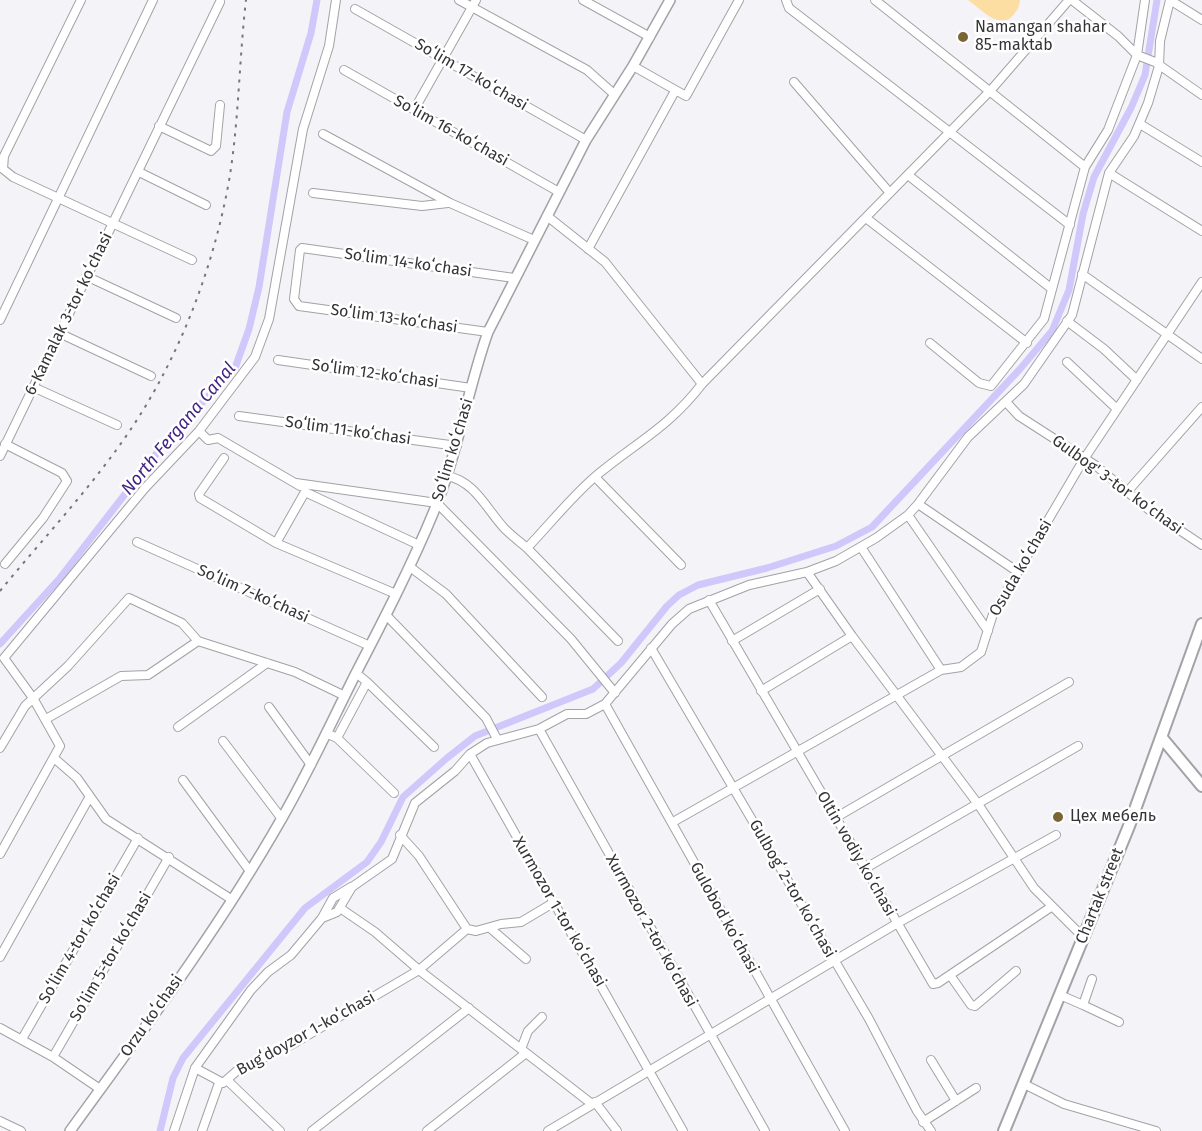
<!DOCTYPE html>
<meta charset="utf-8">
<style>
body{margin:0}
canvas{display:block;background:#f3f3f8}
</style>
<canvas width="1202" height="1131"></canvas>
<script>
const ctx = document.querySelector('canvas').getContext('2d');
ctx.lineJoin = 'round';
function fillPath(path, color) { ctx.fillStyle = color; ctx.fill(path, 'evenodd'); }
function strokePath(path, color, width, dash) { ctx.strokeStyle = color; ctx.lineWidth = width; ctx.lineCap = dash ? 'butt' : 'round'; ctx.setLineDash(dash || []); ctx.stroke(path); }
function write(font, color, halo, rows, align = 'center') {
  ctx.font = font + ' "Fira Sans",sans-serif'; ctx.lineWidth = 5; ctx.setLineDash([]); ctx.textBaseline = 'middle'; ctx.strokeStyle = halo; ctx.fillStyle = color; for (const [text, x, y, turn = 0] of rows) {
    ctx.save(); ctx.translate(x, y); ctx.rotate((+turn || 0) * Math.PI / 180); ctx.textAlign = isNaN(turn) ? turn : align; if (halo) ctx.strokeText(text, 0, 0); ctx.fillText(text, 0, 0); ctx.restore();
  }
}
const green = new Path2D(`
 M968,0H1020V1C1019,7 1018,9 1014,14C1001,32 981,9 968,0Z`);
const canal = new Path2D(`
 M0,644L60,578L167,440L235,368L249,329L259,287L287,112L311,33L317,0
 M160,1131L173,1078L183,1058L305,908L367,862L381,842L403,797L447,758L475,736L593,689L621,663L667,606L679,595L698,585L767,568L836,546L872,527L1020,369L1052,331L1069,290L1083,214L1094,177L1131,108L1145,75L1157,0`);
const minor = new Path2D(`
 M81,0L4,156L3,169L13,177L192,260
 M459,0L587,70L614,94
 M583,0L650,37
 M786,0L789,8L1070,225
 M875,0L1085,167
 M1072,0L1118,36L1137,55L1155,62L1202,95
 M355,9L586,140
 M633,66L686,96L739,0
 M344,70L559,192
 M794,82L890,193
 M414,110L476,0
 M1140,124L1202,162
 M159,126L211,151L216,146L220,105
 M323,134L450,203L534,240
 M139,172L206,205
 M1109,173L1202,231
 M908,175L1052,289
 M313,193L422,206L448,203
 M547,216L605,262L702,384L991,90L1069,0
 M866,218L1027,343
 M588,249L675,91
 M1082,274L1202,359
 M86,276L176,318
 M0,320L153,0
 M1067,321L1104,349L1137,380
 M488,332L299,306L294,299L300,250L302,248L514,278
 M59,333L151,376
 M930,343L979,383L991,386L1044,319L1085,167L1108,130L1137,55L1145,0
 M278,360L471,388
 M1067,362L1117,409
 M33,387L117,425
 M1006,402L1019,416L1095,465L1148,509L1202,545
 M239,416L457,446
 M199,431L208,440L218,438L300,486
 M0,456L220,2
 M224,458L199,494L200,498L276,543
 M447,476C475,481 487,510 505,529C512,536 520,542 527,548
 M595,477L681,565
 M296,483L437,503L571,639L615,693
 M1127,492L1202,407
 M918,504L1018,572
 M908,515L988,631
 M137,542L370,646
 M861,547L941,670
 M5,564L43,518L67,481L62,473L5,444
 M410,567L446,594L542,697
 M807,572L852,636L978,804L1034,888L1083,937
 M396,594L276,543L305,492L419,545
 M709,600L933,984L938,983L1051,907
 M386,615L486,718L497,739
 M618,641L527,548C550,524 572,496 597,475C637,442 669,427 702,384
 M732,641L820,589
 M651,648L869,1019L917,1111L931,1131
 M367,682L434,747
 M761,691L852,636
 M605,704L845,1131
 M269,707L311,765
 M46,719L121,676L148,675L198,641
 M178,727L267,663
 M539,729L765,1131
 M326,733L337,738L394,793
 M337,738L367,682L356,673
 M223,741L282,819
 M0,748L25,706L68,666L129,598L182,623L198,641L295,672L345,696
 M470,754L683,1131
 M54,758L77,778L106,819L231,899
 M183,780L249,870
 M835,818L1069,682
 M673,822L941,670L961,667L981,652L993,614L1084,459L1202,282
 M400,835L419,856L467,929
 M0,854L60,746L33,698L4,658L145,488L199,431L255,357L269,319L303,129L329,46L336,0
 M864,869L1078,746
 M340,908L375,932L419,970L467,929L476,931L501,924L521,922L553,903
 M322,918L333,898L351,887
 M490,928L526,959
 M0,957L89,798
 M950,975L971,1005L975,1006L1016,971
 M1092,979L1083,1005L1119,1022
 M1060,995L1083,1005
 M0,1028L53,1057L100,1089
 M22,1039L138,838
 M521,1049L528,1031L542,1017
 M53,1057L169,857
 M931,1060L956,1101
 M195,1068L223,1083L239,1069L291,1045L419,970L592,1104
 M228,1081L280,1131
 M1024,1084L1064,1104L1156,1131
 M595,1102L617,1131
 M0,1121L21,1131
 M923,1122L976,1088
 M174,1131L195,1068L251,990L268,972L291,955L322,918L337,912L352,887L392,859L415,803L455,771L470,754L487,743L539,729L567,714H586L605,704L672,624L689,609L749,585L807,572L836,561L876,538L908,515L918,504L968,437L1024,384L1072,315L1109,173L1134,136L1148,103L1159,66L1160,41L1170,0L1202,20
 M202,1131L219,1083
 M312,1131L469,1008
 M427,1131L526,1053
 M548,1131L896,924L1056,835`);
const tertiary = new Path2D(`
 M70,1131C144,1029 220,927 282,818C309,771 331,723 355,675C383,621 411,567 434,511C458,453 467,391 488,332L586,140L633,66L670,0`);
const secondary = new Path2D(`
 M1162,738L1202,786
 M1004,1131L1129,826L1202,624`);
const rail = new Path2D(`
 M0,591C50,530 108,470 148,402C188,334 215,258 229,181C239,121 239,60 246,0`);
const markers = [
 [963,37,6,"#7c6535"],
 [1058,817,6,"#7c6535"]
];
const poiNames = [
 ["Namangan shahar",975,28],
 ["85-maktab",975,46],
 ["Цех мебель",1070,817]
];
const streetNames = [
 ["Soʻlim 17-koʻchasi",471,75,30],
 ["Soʻlim 16-koʻchasi",451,131,29],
 ["Soʻlim 14-koʻchasi",408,263,8],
 ["6-Kamalak 3-tor koʻchasi",69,314,-64],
 ["Soʻlim 13-koʻchasi",394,319,8],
 ["Soʻlim 12-koʻchasi",375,374,8],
 ["Soʻlim 11-koʻchasi",348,431,8],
 ["Soʻlim koʻchasi",453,450,-73],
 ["Gulbog' 3-tor koʻchasi",1117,485,36],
 ["Osuda koʻchasi",1021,568,-60],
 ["Soʻlim 7-koʻchasi",253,594,24],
 ["Oltin vodiy koʻchasi",856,854,60],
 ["Gulbogʻ 2-tor koʻchasi",792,889,60],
 ["Chartak street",1100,896,-68],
 ["Xurmozor 1-tor koʻchasi",559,912,60],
 ["Gulobod koʻchasi",724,918,61],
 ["Xurmozor 2-tor koʻchasi",651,931,61],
 ["Soʻlim 4-tor koʻchasi",80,939,-60],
 ["Soʻlim 5-tor koʻchasi",111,957,-60],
 ["Orzu koʻchasi",152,1016,-55],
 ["Bugʻdoyzor 1-koʻchasi",306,1034,-29]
];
const waterNames = [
 ["North Fergana Canal",179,429,-50]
];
fillPath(green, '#fcdea3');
strokePath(canal, '#d0c8fb', 7);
strokePath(minor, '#a2a2a7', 10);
strokePath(tertiary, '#a2a2a7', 12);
strokePath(secondary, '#a2a2a7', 14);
strokePath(minor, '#fff', 8);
strokePath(tertiary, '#fff', 9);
strokePath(secondary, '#fff', 10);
strokePath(rail, '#77777a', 2, [3, 6]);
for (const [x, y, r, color] of markers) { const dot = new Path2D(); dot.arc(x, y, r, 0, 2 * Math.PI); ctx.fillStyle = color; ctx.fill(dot); strokePath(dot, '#fff', 2); }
write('16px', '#343436', '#fff', poiNames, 'left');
write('16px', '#343436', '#fff', streetNames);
write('italic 18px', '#432683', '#fff', waterNames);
</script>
